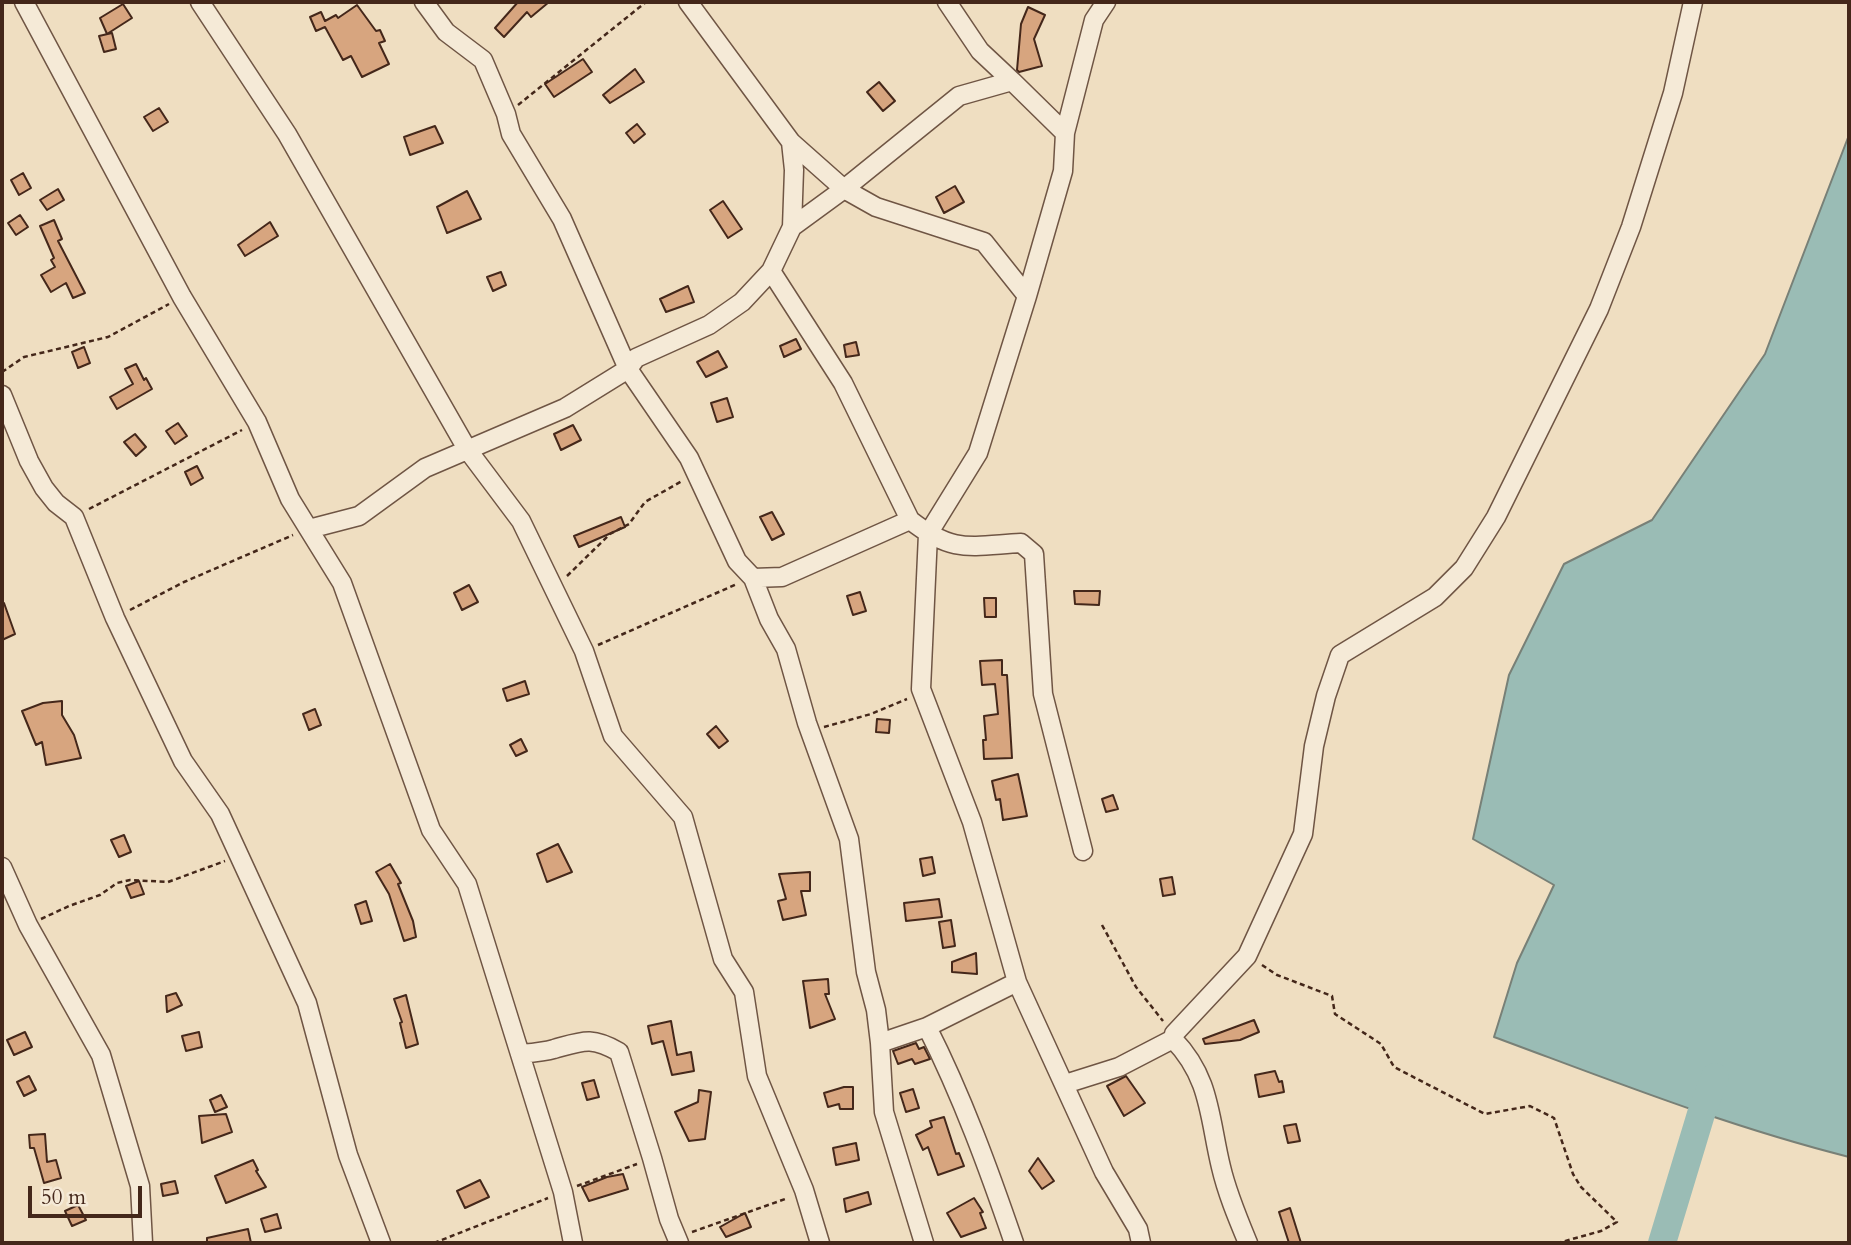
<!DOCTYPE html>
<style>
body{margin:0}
#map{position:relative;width:1851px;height:1245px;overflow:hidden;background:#efdec1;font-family:Cardo,serif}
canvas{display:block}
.frame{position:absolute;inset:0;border:4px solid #44271a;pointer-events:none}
.scale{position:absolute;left:28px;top:1186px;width:114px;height:32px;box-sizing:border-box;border:4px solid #44271a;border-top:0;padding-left:9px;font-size:21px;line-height:24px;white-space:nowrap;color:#44271a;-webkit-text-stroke:5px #f5ead7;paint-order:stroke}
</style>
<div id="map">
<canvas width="1851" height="1245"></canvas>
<div class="frame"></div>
<div class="scale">50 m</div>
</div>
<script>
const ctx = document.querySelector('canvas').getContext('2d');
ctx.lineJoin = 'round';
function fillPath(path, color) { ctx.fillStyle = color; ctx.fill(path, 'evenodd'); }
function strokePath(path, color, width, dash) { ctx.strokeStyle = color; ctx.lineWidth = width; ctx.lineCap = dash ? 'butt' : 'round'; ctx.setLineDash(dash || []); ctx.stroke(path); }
const water = new Path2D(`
 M1849,135V1157C1726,1126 1613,1081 1494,1037L1517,963L1554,885L1473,839L1509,675L1564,564L1652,520L1765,354Z`);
const river = new Path2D(`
 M1662,1243L1701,1114L1715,1077`);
const building = new Path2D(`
 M518,2H549L531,17L527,12L504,37L495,28Z
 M123,4L132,18L107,34L100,18Z
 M357,5L376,31L380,30L385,41L379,43L389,64L362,77L351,56L343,60L325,27L316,31L310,17L321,12L325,21L336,15L338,18Z
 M1028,7L1045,15L1034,39L1042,66L1019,72L1017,70L1021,24Z
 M112,33L116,49L104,52L99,36Z
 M583,59L592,72L554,97L545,84Z
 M635,69L644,82L610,103L603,95Z
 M879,82L895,101L883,111L867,92Z
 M159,108L168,122L153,131L144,117Z
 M637,124L645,134L634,143L626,133Z
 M435,126L443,143L410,155L404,137Z
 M23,173L31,188L19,195L11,180Z
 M955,186L964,202L944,213L936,197Z
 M58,189L64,200L47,210L40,200Z
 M467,191L481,219L447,233L437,207Z
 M723,201L742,229L728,238L710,210Z
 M20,215L28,227L16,235L8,223Z
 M54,220L62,239L58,241L85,293L73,298L66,283L51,292L41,275L55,267L51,260L54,258L40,226Z
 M270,222L278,236L245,256L238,245Z
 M501,272L506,285L493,291L487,277Z
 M688,286L694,302L666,312L660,299Z
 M796,339L801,349L784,357L780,346Z
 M856,342L859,355L846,357L844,345Z
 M84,347L90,363L78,368L72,352Z
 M718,351L727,367L706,377L697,362Z
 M136,364L144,380L146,378L152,389L117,409L110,397L133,384L125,369Z
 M727,398L733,417L717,422L711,403Z
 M178,423L187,436L175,444L166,431Z
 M573,425L581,440L561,450L554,434Z
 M135,434L146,447L136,456L124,442Z
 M197,466L203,478L191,485L185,472Z
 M772,512L784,534L772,540L760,517Z
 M621,517L625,527L579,547L574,536Z
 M469,585L478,602L462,610L454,593Z
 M1074,591H1100L1099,605L1075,604Z
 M860,592L866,611L853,615L847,596Z
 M984,598H996V617H985Z
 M2,603H4L15,634L2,640Z
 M1002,660V675H1007L1012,758L984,759L983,740H986L984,716L998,714L995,684L982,685L980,661Z
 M525,681L529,694L507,701L503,689Z
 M62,701V715L74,735L81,758L46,765L42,742L36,745L22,711L43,703Z
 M315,709L321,725L309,730L303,714Z
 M877,719L890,720L889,733L876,732Z
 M716,726L728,741L719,748L707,734Z
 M521,739L527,751L516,756L510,745Z
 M1018,774L1027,816L1003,820L1000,799L996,800L992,781Z
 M1113,795L1118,809L1106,812L1102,799Z
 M124,835L131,852L119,857L111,840Z
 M558,844L572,872L547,882L537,854Z
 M932,857L935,873L923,876L920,859Z
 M390,864L401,883L398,884L413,921L416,937L404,941L389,894L376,872Z
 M810,872V891H801L806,915L783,920L778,901L786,899L779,874Z
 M1172,877L1175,894L1163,896L1160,879Z
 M139,881L144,894L131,898L126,886Z
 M939,899L942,917L906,921L904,903Z
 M366,901L372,921L361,924L355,905Z
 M951,920L955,946L943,948L939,922Z
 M976,953L977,974L952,972V962Z
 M828,979L829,994H825L835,1019L810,1028L803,981Z
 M176,993L182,1005L167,1012L166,996Z
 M406,995L418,1044L406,1048L400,1023L402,1022L394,999Z
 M1254,1020L1259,1032L1240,1040L1205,1044L1203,1039Z
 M671,1021L677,1055L691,1052L694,1071L672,1075L663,1041L652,1044L648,1026Z
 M25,1032L32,1047L14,1055L7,1040Z
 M199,1032L202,1047L186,1051L182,1036Z
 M916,1043L919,1049L924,1047L930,1059L915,1064L912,1059L898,1064L893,1051Z
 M1275,1071L1279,1082L1282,1081L1284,1092L1259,1097L1255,1075Z
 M29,1076L36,1090L24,1096L17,1082Z
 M1126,1076L1145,1103L1124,1116L1107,1086Z
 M594,1080L599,1097L587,1100L582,1083Z
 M844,1087H853V1109H840L839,1104L828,1107L824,1093Z
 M913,1089L919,1108L906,1112L900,1093Z
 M699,1090L711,1092L705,1139L689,1141L675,1112L698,1102Z
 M221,1095L227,1107L215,1112L210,1100Z
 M226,1114L232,1132L202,1143L199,1116Z
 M944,1117L956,1154L959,1153L964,1166L938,1175L928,1147L923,1150L916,1135L932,1127L930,1121Z
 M1296,1124L1300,1141L1288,1143L1284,1126Z
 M45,1134L47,1162L56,1160L61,1178L44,1183L34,1148H30L29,1135Z
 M856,1143L859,1160L836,1165L833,1148Z
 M1038,1158L1054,1181L1042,1189L1029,1171Z
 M253,1160L258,1170L256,1171L266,1187L226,1203L215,1176Z
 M623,1174L628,1189L589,1201L582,1187L607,1177Z
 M480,1180L489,1197L465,1208L457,1191Z
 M175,1181L178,1193L163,1196L161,1184Z
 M868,1192L871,1204L846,1212L844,1199Z
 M974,1198L983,1212L980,1213L986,1228L961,1237L947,1213Z
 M78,1205L86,1220L72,1226L65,1211Z
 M1290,1208L1301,1243H1289L1279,1212Z
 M745,1213L751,1227L726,1237L720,1227Z
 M277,1214L281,1228L265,1232L261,1219Z
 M248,1229L251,1243H207V1238Z`);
const path = new Path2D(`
 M518,105L646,2
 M2,372L24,357L108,337L169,304
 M89,509L242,430
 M567,576L610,534L629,524L645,502L682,481
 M130,610L184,582L293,535
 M598,645L737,584
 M824,727L871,714L907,699
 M41,919L69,906L100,895L117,883L130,880L168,882L225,861
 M1102,925L1136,987L1163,1021
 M1262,965L1277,975L1332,996L1335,1014L1381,1044L1394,1067L1485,1114L1530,1106L1554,1118L1573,1174L1581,1187L1617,1222L1601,1231L1558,1243
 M577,1186L637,1164
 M692,1232L788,1198
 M434,1243L548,1198`);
const minor = new Path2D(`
 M24,2L182,297L257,422L290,499L342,583L431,830L467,884L563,1192L573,1243
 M200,2L287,134L467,449L521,521L584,651L613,736L683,817L723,959L744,992L757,1076L804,1190L820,1243
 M424,2L446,32L483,60L506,114L511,134L562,219L628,369L689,458L737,561L753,578L782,577L910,520
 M688,2L791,142L794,170L792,227L771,271L843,383L910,520C953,554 970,546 1021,543L1034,554L1043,694L1083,851
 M1106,2L1094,20L1065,133L1063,171L1027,296L978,453L928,534L921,689L972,822L1017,982L1104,1172L1138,1229L1141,1243
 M1012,81L1065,133
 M791,142L844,189L959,96L1012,81L980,51L947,2
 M792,227L844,189L876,207L984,242L1027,296
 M2,395L29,461L44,488L56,503L74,517L115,618L183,761L220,814L307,1003L348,1155L381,1243
 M309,529L359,516L425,468L565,408L628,369L636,358L709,325L742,302L771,271
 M753,578L769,619L786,649L807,723L849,839L866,972L876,1010L880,1043
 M2,867L28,925L101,1055L140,1186L143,1243
 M927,1027C962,1096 989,1170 1014,1243
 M1173,1039L1174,1034L1247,956L1303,834L1314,746L1326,696L1340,655L1435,597L1464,568L1496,517L1599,309L1631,227L1673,93L1693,2
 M520,1054C531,1053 544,1052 554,1049C583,1041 591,1036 619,1052L652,1158L669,1219L679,1243
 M1065,1084L1119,1067L1173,1039C1211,1078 1209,1118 1221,1167C1227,1193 1238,1219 1248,1243
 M924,1243L884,1112L880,1043L927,1027L1017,982`);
fillPath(water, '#9abcb5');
strokePath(water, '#788077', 2);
strokePath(river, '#9abcb5', 28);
fillPath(building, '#d7a57f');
strokePath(building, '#44271a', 2);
strokePath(minor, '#6f5544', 21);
strokePath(path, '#44271a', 2.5, [5, 3.5]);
strokePath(minor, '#f5ead7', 18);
</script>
